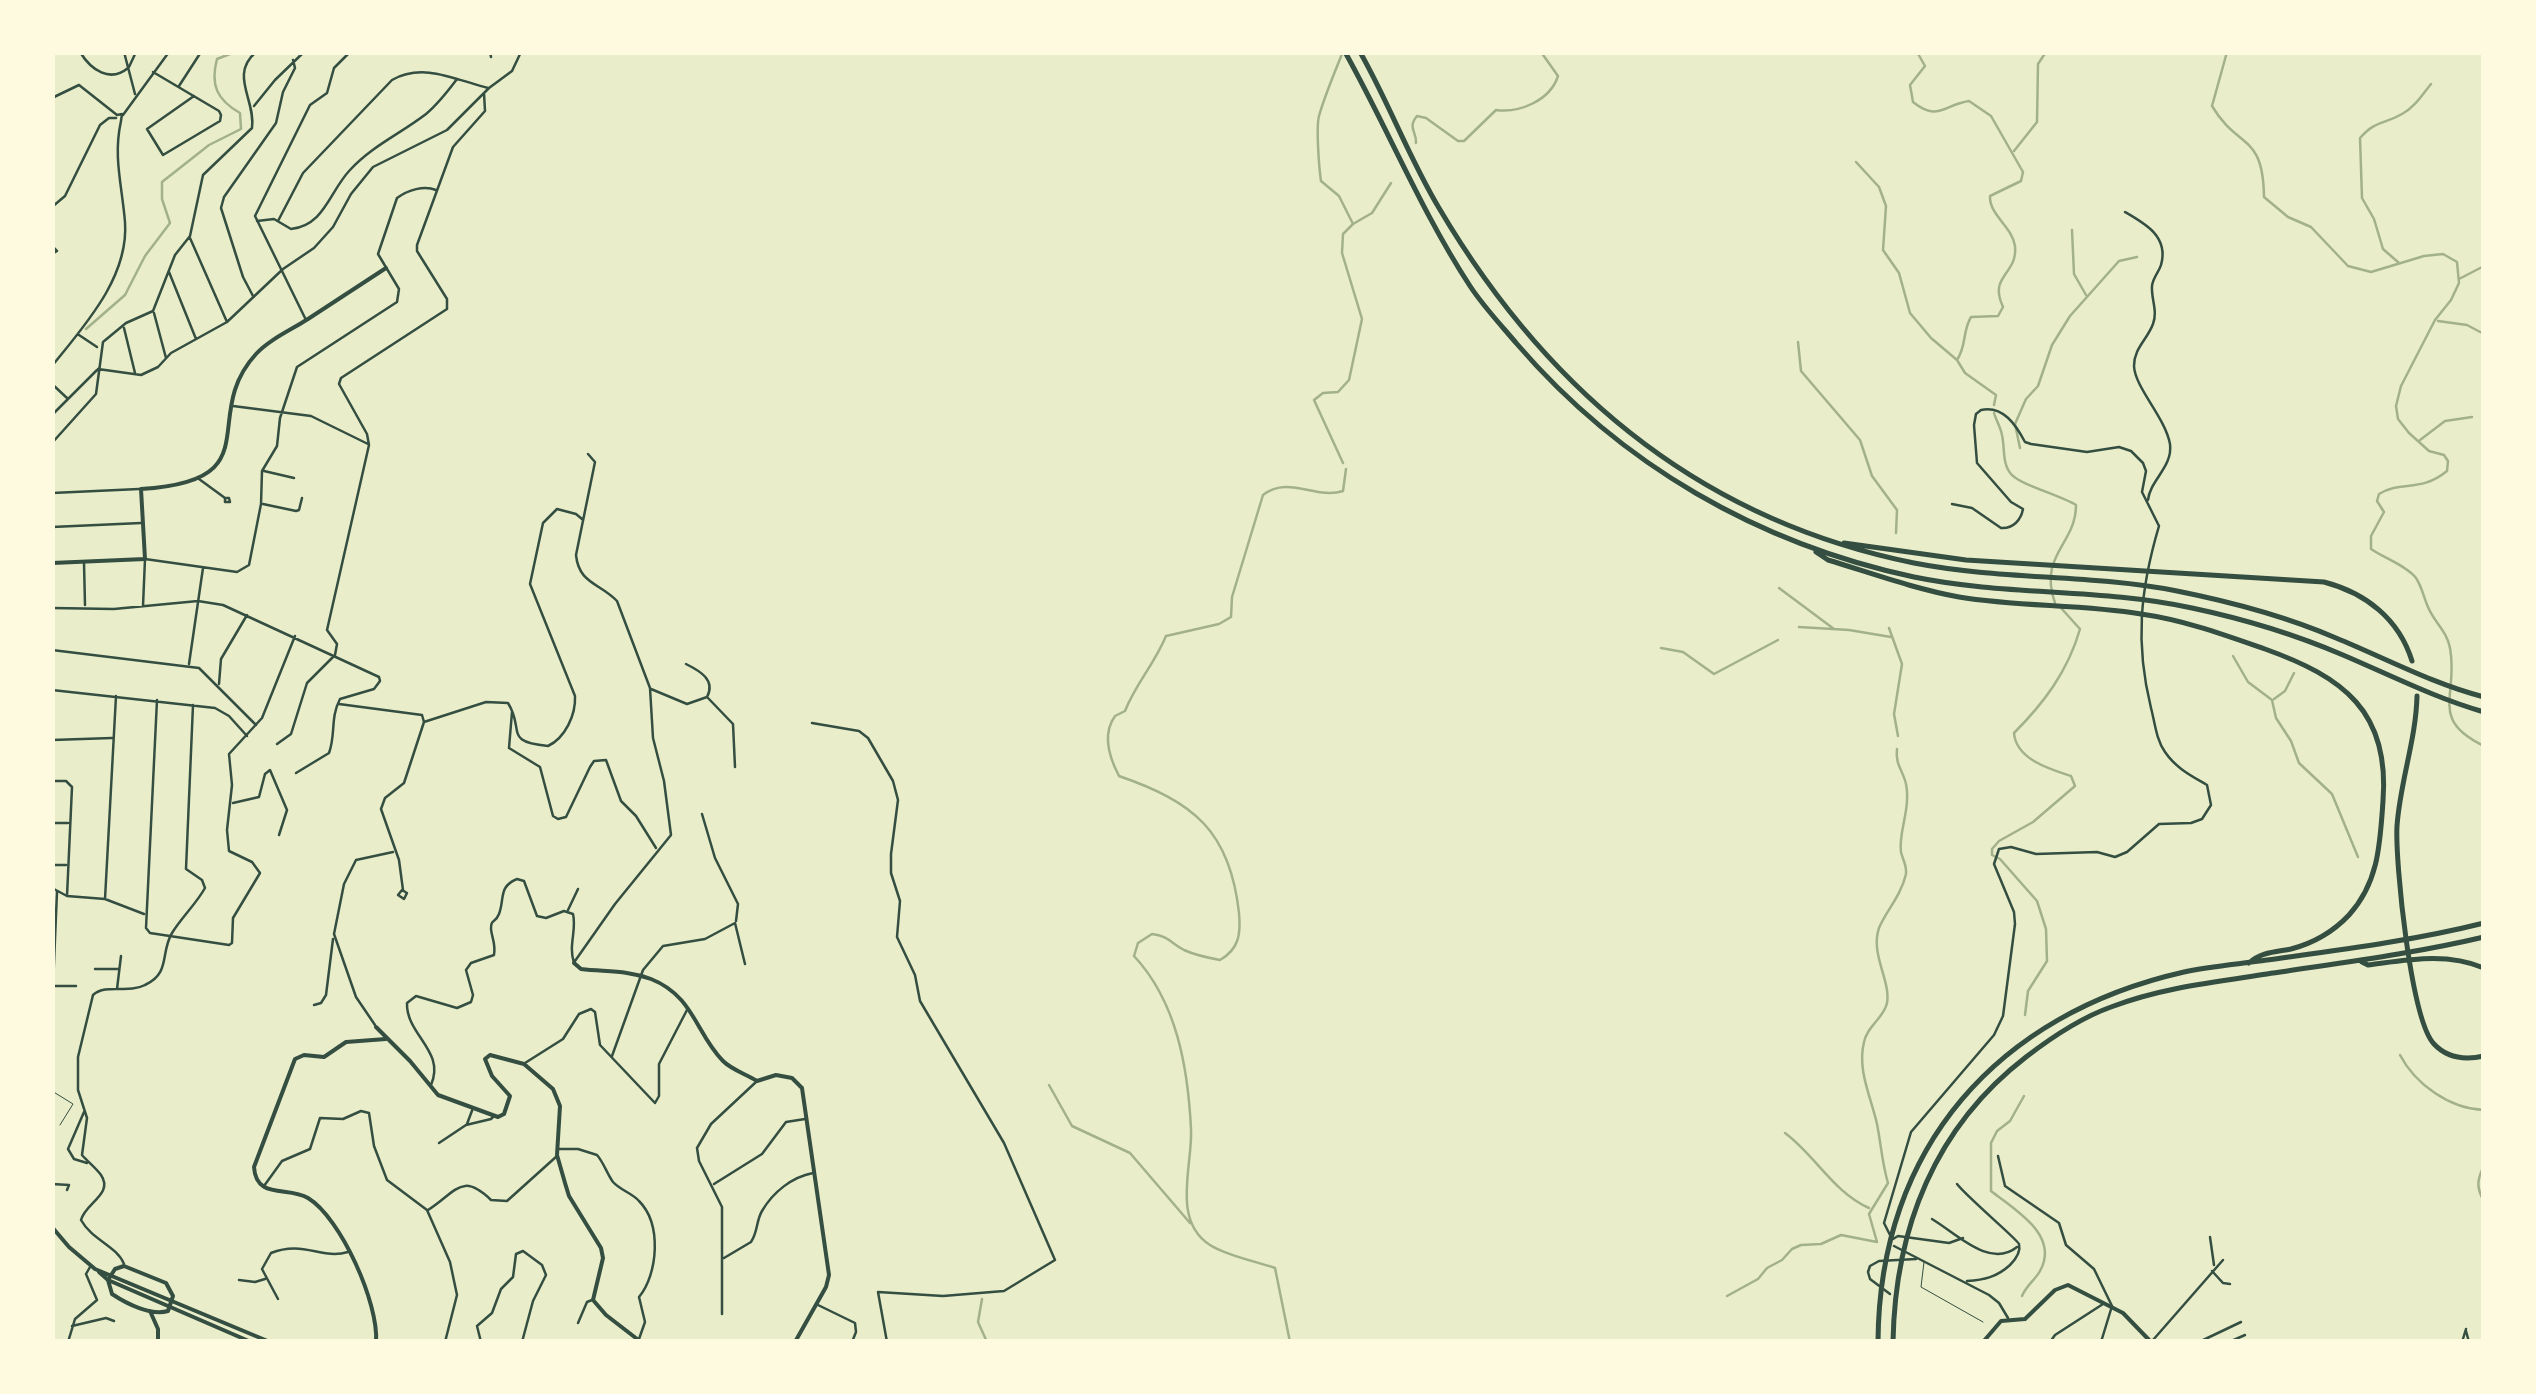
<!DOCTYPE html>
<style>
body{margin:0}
#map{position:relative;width:2536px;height:1394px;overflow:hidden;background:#e9edc9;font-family:Manrope,sans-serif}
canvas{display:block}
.frame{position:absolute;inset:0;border:55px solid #fefae0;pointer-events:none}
</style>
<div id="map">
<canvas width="2536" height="1394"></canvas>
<div class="frame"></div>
</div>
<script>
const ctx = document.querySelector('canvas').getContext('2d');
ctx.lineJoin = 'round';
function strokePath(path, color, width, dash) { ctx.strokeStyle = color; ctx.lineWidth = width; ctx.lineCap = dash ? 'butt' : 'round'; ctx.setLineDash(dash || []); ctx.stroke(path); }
const stream = new Path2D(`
 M1917,52L1925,66L1910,85L1913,102C1938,122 1943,105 1969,101L1991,116L2023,172L2021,181L1990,196C1989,215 2012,226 2015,246C2018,275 1988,275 2003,307L1998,316L1971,317C1962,332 1967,345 1957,360
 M2227,52L2212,106C2238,150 2263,132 2264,197L2288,217L2311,227L2348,266L2371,272L2424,256L2443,254L2457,262L2459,283L2451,300L2435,320L2401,386L2396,406L2398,419L2409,433L2429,451L2444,455L2448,461L2447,471C2420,493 2402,480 2379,494L2377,501L2384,512L2371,536V549C2384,558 2407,566 2416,578C2422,587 2424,598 2428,607C2434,622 2447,631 2450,648C2459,696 2428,719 2484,746
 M1342,54C1334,74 1325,95 1319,116C1316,127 1319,168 1321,181L1339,196L1353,224L1343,234L1342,253L1362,319L1349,380L1338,392L1323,393L1314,400L1343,463
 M1416,143C1417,132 1407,128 1417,116L1426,118L1458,141H1464L1496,110C1519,113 1550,101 1558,76L1541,52
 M2014,151L2037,122L2038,64L2046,52
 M1856,162L1879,187L1886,206L1883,250L1899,273L1910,313L1931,338L1957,360L1965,373L1996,395L1994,405
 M1353,224L1372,213L1391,183
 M2072,230L2074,274L2086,295
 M2399,263L2383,249L2374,219L2362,198L2360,138C2376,120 2383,125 2402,114C2414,108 2422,95 2431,84
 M2459,279L2484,266
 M2438,321L2467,325L2484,334
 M86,329L125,295L145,256L170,223L162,199V182L209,145L241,129L240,113C217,100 210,85 217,59L235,52
 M1798,342L1801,371L1860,440L1872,476L1897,510L1896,533
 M1994,413C1996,420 2001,428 2002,435C2005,448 2002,464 2011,474C2020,485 2060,495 2076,505C2076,545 2038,554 2055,603
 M2420,440L2445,421L2472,417
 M2020,448L2015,424L2026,399L2038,386L2052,345L2070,316L2119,261L2137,257
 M1779,588L1834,629
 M1799,627L1849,630L1891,637
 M1889,628L1902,664L1894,714L1898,736
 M1661,648L1683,652L1714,674L1778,640
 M2233,656L2248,682L2272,700L2276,718L2291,741L2299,763L2332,794L2358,857
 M2274,699L2285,691L2294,673
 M2025,1015L2028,991L2047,961L2046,929L2037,901L2000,859L1992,855V849L1999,841L2033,822L2075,786L2071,776C2049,769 2016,759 2014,733C2044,703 2068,671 2080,629L2061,608
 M2400,1055C2415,1084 2450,1109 2484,1110
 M1049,1085L1072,1126L1130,1153L1190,1223
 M1785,1133C1815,1155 1834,1193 1869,1208
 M2484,1166C2477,1179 2476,1188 2484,1201
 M1727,1296L1758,1279L1767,1268L1782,1260L1792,1249L1801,1245L1821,1244L1841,1235L1877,1242L1869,1214L1888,1183C1882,1163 1881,1144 1877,1124C1871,1097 1857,1070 1864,1042C1867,1026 1884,1018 1887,1003C1891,981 1870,954 1879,928C1886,911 1901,896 1906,874C1907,865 1903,861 1901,852C1898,833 1911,809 1906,784C1903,770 1895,765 1897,749
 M2022,1296C2026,1286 2035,1280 2040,1271C2060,1235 2015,1210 1991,1191V1143L1997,1131L2010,1121L2024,1096
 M982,1299L978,1322L987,1342
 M1290,1342L1275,1268C1255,1261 1227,1256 1210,1245C1171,1220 1193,1165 1191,1129C1188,1068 1177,1002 1134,956L1138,943L1152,934C1168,936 1171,943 1184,950C1195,955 1209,958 1220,960C1239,949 1241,934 1239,913C1230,831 1194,802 1119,776C1109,757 1102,734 1115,716L1125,711C1136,683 1154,665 1166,636L1219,624L1231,617L1232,597L1263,495C1289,475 1316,500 1343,491L1346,469`);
const service = new Path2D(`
 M52,1091L73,1104L60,1125
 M1924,1262L1921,1287L1983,1322`);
const pedestrian = new Path2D(`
 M2199,1342L2241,1322
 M2229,1342L2245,1335`);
const minor = new Path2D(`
 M80,52C91,70 110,83 128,68
 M124,52L135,94
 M490,52L491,57
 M129,67L136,52
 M153,72L219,111L221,115L220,121L163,155L147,129L194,96
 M179,86L201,52
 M52,98L79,85L117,115L122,114L121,121
 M254,106L275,80L304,52
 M123,115L169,52
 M52,207L65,196L100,125L109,118H116
 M2125,212C2146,224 2169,237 2161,265C2159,272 2153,277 2152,286C2151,299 2158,311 2153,324C2147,340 2134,348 2134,366C2135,388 2165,417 2170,444C2173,467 2150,480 2148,500
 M257,221L274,219L291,229C325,225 329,192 350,170C372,146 400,134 426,114C438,104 448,91 457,79
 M278,221L303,173L392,80C423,62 456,80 488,88
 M190,238L227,322
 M52,246L57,251L52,254
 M169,272L196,339
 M253,296L243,277L221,208L224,197L276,123L283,92L295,68L293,60
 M154,313L166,358
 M306,320L255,216L310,105L327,93L334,68L350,52
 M124,328L135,373
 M79,335L97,347
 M52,366C85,325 129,277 125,222C122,185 113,157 121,121
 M98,369L141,375L158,367L171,353L227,322L283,269L314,248L333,227L351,194L373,167L447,130L489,88L512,71L521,52
 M52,384L67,398
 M233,406L311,416L368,444
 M52,415L97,370
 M52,443L96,394L103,342L126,323L153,311L175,255L190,236L203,175L252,128C256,100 229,75 256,52
 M264,471L294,478
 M199,479L225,498
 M52,493L139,489
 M225,498H229L230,502H225Z
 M263,504L296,511L299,510L302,498
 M52,527L141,523
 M84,563L85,605
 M143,606L145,559L237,572L249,565L261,504L262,471L277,446L280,418L297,367L397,302L399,289L378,254L397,198C408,190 424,185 436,190
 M52,608L114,609L198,601L223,605L379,677L380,681L374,689L340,699C330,718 336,734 329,753L296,773
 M52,650L199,668L256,725
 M335,655L337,644L327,630L369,445L367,434L339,384L341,378L447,309V299L417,251V245L453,147L485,111L484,93
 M189,664L203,568
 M219,684L221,659L247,615
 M651,689L687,704L707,697C716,680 700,671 686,664
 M52,690L215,708L229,716L247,736
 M708,698L733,724L735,767
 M157,700L146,928L150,933L229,945L232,943L233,918L260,873L252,862L229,851L227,830L232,785L229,754L262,718L295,636
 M339,704L422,715L424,722
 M512,712L509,748L540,767L553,816L558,819L566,817L590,767L594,761L606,760L621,801L636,816L656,848
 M812,723L859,731L868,738L893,781L898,800L891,854V873L900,901L897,937L915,975L920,1001L1004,1143L1055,1260L1004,1291L943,1296L878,1292L887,1342
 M52,740L112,738
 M277,744L291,734L307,683L334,656
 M52,781H66L72,787L67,896
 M233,803L259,797L265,774L270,770L287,810L279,835
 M702,814L715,858L738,904L736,921
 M52,823H68
 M52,865H66
 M52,888L67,896L105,899L144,914
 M402,890L407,893L404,899L398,895Z
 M403,890L399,860L381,809L385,798L404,783L424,722L486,702L508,703C525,730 503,742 548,746C565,738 576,715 575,696L530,584L543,523L557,509L576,514L582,519
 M105,899L116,696
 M568,910L578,889
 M575,961L615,904L671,835L664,781L653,738L650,688L617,601C600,583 579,584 576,555L595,462L588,454
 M95,969H118
 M53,986L57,892
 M54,986H76
 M117,989L121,956
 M314,1005L321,1003L326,995L333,939
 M375,1025L356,997L334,934L344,884L356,860L393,852
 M612,1056L643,970L663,946L705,939L735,923L745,964
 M525,1063L563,1039L579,1014L591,1009L595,1012L600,1045L655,1103L659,1096V1064L688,1008
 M431,1085C446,1051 406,1035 407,1003L416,996L457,1008L471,1002L473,995L466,970L471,963L494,955C496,944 492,939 491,929C491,918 495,924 499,914C505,898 498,887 517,879L524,881L537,916L546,918L564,911L573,914C577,930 568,945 574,963
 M84,1112L68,1149L74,1159L87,1163
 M467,1124L473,1108
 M439,1143L466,1125L491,1119L494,1116
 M559,1149H578L597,1155C604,1163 607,1174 613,1182C620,1190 632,1193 639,1201C662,1224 658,1274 639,1297L645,1322L639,1339
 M1998,1156L2005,1186L2059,1223L2066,1245L2094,1269L2112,1306L2101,1342
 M52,1184L69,1185L67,1190
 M714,1184L762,1154L786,1122L805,1119
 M1957,1184C1967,1197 2018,1240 2019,1244C2021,1252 2015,1260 2010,1265C1997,1277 1984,1280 1967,1281
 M264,1186L282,1161L310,1149L320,1118L343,1119L361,1111L369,1113L374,1146L387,1180L427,1210L450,1262L457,1295L445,1342
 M428,1210C457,1191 462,1172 491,1200L507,1201L557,1156
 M1932,1219C1957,1234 1990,1269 2017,1247
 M2210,1237L2214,1265
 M1892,1239L1884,1223L1911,1132L1994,1035L2003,1016L2015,924L2014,912L1994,864L1999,849L2011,847L2036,854L2097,852L2115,857L2127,852L2159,824L2191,823L2202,819L2211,805L2207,785C2190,775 2176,768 2165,752C2156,739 2155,723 2151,708C2135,643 2140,590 2159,526L2142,492L2146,471L2143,463L2131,451L2119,447L2087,452L2031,444L2025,442C2016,425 2003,405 1981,410L1976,414L1974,425L1977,463L2011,502L2023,509C2021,520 2013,529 2001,528L1972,508L1952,504
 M1893,1239L1898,1236L1949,1243L1963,1238
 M1894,1246L1989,1295L1999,1303L2008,1318
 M724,1258L751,1242C758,1232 756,1221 762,1211C773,1192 792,1177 813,1173
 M124,1264C117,1246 92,1240 81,1220C85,1203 114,1194 101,1175C96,1168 88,1162 82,1155L87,1118L78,1090V1057L93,995C106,983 128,994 145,985C171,973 160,953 172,933C182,917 196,904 205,888L202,880L186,869L193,705
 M2212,1271L2223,1283L2230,1284
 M239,1280L255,1282L265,1279
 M1890,1294L1870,1279L1868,1272L1870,1266L1879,1261L1916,1259
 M278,1299L262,1269L271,1253C304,1240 321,1260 348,1252
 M818,1305L855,1323L856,1332L852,1342
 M722,1314V1207L699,1161L697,1148L711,1124L756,1082
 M578,1323L587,1302L592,1300
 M72,1326L106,1318L114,1321
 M2466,1331L2469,1342
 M2153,1340L2223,1260
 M68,1342L75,1319L97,1300L86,1274L90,1267
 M481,1342L477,1326L492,1313L501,1289L513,1277L516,1254L523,1251L542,1265L546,1275L533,1301L522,1342
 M2050,1342L2055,1335L2103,1304
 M2462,1342L2466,1329`);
const tertiary = new Path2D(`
 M52,563L145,559L141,489C273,481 198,417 256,354C270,339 291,330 308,319C334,302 360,285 386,268
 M574,963L581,969C606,972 627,970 651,979C694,996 696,1034 723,1061C732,1070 746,1074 757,1081L776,1075L792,1078L802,1088L829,1275L826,1287L795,1342
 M376,1027L410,1061L438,1095L498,1117L504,1114L510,1096L492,1076L485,1059L490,1055L524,1064L553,1089L560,1106L557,1155L565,1183L569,1196L601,1248L603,1258L593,1300L606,1315L641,1342
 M124,1266L166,1283L173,1296L168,1311C151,1316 127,1304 112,1294L108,1280L115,1269Z
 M150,1311L158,1329V1342
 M376,1342C379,1304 341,1218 308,1198C288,1186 256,1200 254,1167L295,1059L304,1055L324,1057L346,1042L386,1039
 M1983,1342L2001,1321L2025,1319L2055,1290L2068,1285L2123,1313L2151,1342`);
const primary = new Path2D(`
 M52,1227L69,1247L95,1269L270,1342
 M99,1272L108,1280L251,1342`);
const motorway = new Path2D(`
 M1345,52C1388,129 1421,211 1470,286C1483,306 1501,325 1517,344C1621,465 1759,544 1914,577C2006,596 2101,588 2192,608C2244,619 2294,634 2343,655C2390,675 2435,698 2484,712
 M1360,52C1389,103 1409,158 1439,208C1547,391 1701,520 1914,563C2001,580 2090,574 2177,591C2232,602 2285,616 2336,638C2385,658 2433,684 2484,697
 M1844,543L1966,560L2324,582C2366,593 2399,619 2412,661
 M1816,552L1828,560C1871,573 1915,589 1959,597C2019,607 2081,604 2141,614C2184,620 2225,635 2265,649C2343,677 2390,711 2383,801C2380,843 2379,882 2349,915C2333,932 2314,943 2291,949C2275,952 2261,952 2249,963
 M2417,696C2416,740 2400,782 2397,826C2395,862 2411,1020 2434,1044C2447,1058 2466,1060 2484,1056
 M2362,962L2368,965C2407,960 2446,952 2484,968
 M1878,1342C1879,1147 1998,1014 2184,972C2211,966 2240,964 2267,960C2339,950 2412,941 2484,923
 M1893,1342C1895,1228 1935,1127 2026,1057C2052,1037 2080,1018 2111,1007C2160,988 2214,982 2267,974C2339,963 2412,954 2484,937`);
strokePath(stream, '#a3b18a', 2.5);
strokePath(service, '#344e41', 1);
strokePath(pedestrian, '#344e41', 2.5);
strokePath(minor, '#344e41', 2.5);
strokePath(tertiary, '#344e41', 4);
strokePath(primary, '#344e41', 4);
strokePath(motorway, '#344e41', 5);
</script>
